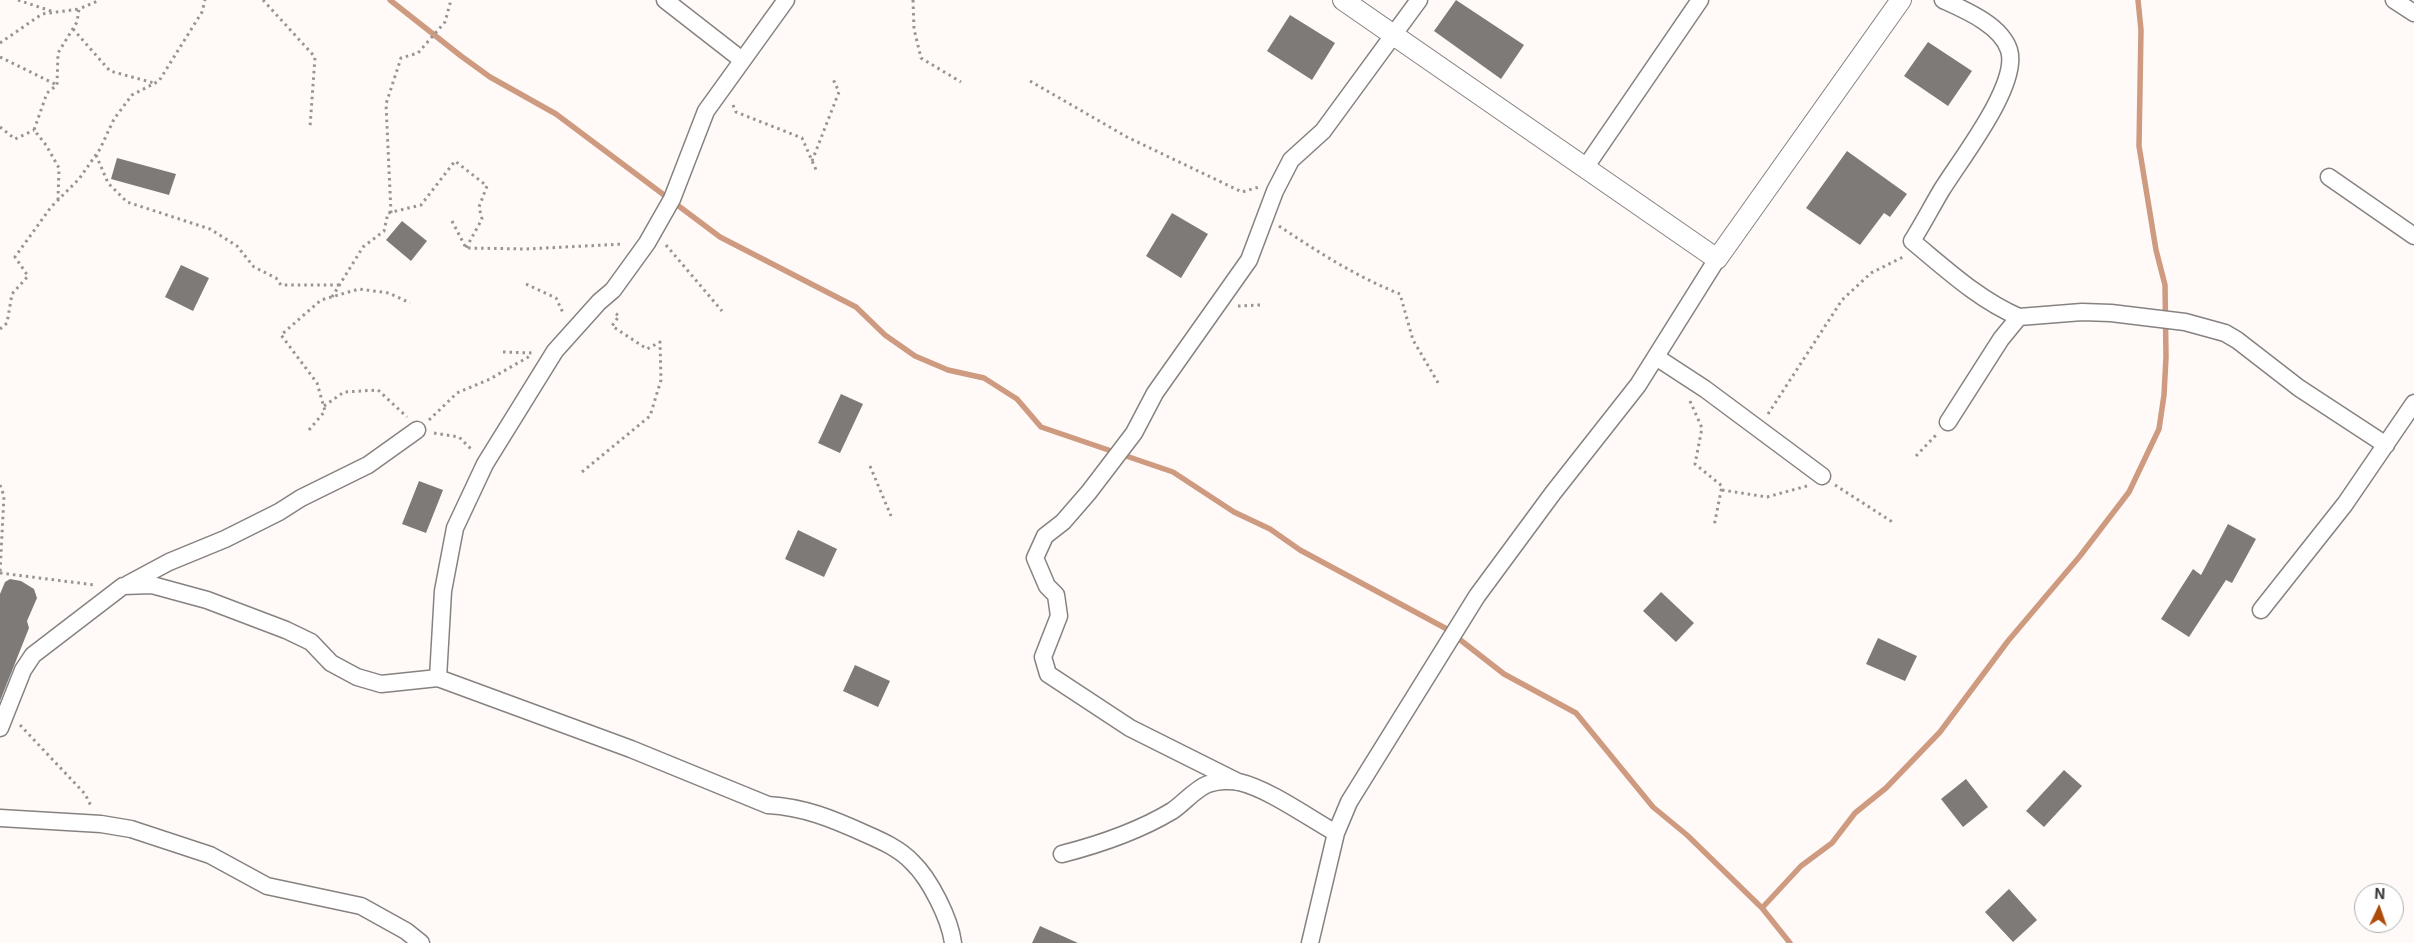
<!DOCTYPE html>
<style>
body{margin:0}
#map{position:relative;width:2414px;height:943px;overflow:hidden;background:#fffaf8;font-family:Inter,sans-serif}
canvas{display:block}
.north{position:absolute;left:2354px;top:883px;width:50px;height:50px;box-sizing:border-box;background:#fff;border:1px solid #b0afaf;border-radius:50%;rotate:3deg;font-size:14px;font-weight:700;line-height:20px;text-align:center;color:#393837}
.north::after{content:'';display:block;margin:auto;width:18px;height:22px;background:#ad4c09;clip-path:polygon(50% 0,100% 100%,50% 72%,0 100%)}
</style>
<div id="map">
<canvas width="2414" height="943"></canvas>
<div class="north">N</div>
</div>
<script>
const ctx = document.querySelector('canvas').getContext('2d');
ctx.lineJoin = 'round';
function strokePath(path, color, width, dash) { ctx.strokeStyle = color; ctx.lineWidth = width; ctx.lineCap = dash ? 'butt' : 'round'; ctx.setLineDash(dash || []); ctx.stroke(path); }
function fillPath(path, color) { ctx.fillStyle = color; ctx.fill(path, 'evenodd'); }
const stream = new Path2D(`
 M390,0L461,56L490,77L556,114L720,237L856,307L885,335L915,356L948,370L984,378L1017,399L1041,427L1173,472L1234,512L1270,529L1300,550L1445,628L1504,674L1576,713L1653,807L1687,835L1762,908L1790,943
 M1762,908L1801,866L1832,843L1855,813L1886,788L1940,732L2008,641L2080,556L2129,492L2159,429L2164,395L2166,357L2165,285L2156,250L2139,146L2141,30L2138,0`);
const building = new Path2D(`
 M1456,0L1524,45L1501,79L1434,31Z
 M1290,15L1335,43L1312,80L1267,51Z
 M1928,42L1972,71L1948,106L1904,76Z
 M1847,151L1907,194L1890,217L1884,213L1860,245L1806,208Z
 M117,158L176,174L169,195L111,179Z
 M1172,213L1208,234L1181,278L1146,256Z
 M402,221L427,241L411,261L386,240Z
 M181,265L209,278L193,311L165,297Z
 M841,394L863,404L840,453L818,443Z
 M419,481L443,490L426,533L402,524Z
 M2228,524L2256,539L2232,583L2226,580L2189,637L2161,619L2193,569L2201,575Z
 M798,530L837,549L824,577L785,559Z
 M10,579L21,581L34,589L37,598L27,621L29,628L0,701V594L5,582Z
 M1661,592L1694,623L1676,642L1643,611Z
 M1878,638L1917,656L1905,681L1866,664Z
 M855,665L890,681L878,707L843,691Z
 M2064,770L2082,786L2044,827L2026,811Z
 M1966,779L1988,807L1963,827L1941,799Z
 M2009,889L2037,920L2013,942L1985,912Z
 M1040,926L1078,943H1032Z`);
const path = new Path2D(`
 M18,0L54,12
 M263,0L315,57L310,127
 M913,0L914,29L921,58L961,82
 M73,29L110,71L154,83
 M0,43L42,14L79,9
 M0,57L57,85
 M1030,81L1127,137L1242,192L1259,187
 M733,105L736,112L802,138L817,172
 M0,127L15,139L34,130
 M96,155L108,183L127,202L210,229L237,246L254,267L276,278L281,285H339
 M812,161L839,92L833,79
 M58,200L59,168L46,145L34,130L47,93L57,85L58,53L77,22L79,9L100,0
 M391,213L386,104L401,58L418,53L445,22L451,0
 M452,221L466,248L526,249L624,244
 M1279,226C1318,252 1357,277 1400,294L1413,340L1440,386
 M666,245L722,311
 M526,284L556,298L564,315
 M332,297L363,247L384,231L388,213L421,205L455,161L487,186L479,207L482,219L466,248
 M1238,306L1260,305
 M0,329L7,323L12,294L28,276L15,257L51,207L79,179L100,149L114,119L132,95L159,81L202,12L205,0
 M503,352L533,353
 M1690,401L1702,428L1695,464L1722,486L1714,526
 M324,406L344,392L378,390L407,417
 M1768,414L1842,300L1871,273L1903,257
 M429,420L457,393L490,379L530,356
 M309,430L325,411L317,383L281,335L321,300L359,289L389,293L410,303
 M434,433L459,437L472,450
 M1916,456L1936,435
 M870,466L891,516
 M582,472L650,416L661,380L660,342L647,349L612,326L619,316L614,312
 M0,485L4,496L0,572
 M1835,485L1894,523
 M1722,490L1767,497L1807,486
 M0,573L95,585
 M20,725L85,794L91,806`);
const minor = new Path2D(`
 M665,0L742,60
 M1943,0C1965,10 2001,25 2009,50C2020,85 1959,161 1941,191C1931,208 1922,225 1912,241C1946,269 1979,300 2019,317
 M2394,0L2414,13
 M1585,168L1700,0
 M2329,177L2414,236
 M1656,357L1705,389L1822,476
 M1948,422L2001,339L2019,317L2082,312L2111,313L2185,322L2225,333L2237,340L2299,388L2386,445
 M128,584L169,562L225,539L279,512L301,498L368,465L417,430
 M2261,610L2345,504L2414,403
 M438,678L443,591L455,528L485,464L555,351L599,302L613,290L647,243L672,199L706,111L786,0
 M0,728L23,670L33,655L123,586L152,585L207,600L286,630L311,642L331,663L357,677L381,684L438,678L631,749L768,805C804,807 833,819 866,834C882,841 900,849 912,862C930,879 950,919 953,943
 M1238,782L1130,728L1048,674L1043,657L1059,616L1056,595L1047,586L1035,558L1045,536L1063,522L1089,492L1134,433L1155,393L1249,260L1275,191L1291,160L1323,131L1419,0
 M0,818L101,824L131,829L210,855L267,886L361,906L406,931L421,943
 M1062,854C1101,844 1137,832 1172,811C1184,803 1195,789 1208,784C1217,781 1230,780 1239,782C1269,789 1309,818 1336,833
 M1310,943L1336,833L1349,802L1477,596L1553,493L1638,385L1717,259`);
const tertiary = new Path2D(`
 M1343,0L1717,259L1901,0`);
strokePath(stream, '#ce9a80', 5.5);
fillPath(building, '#7e7a78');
strokePath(minor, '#868280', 19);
strokePath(tertiary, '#868280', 22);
strokePath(path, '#979493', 3, [2.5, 4]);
strokePath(minor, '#fff', 16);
strokePath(tertiary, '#fff', 20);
</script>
